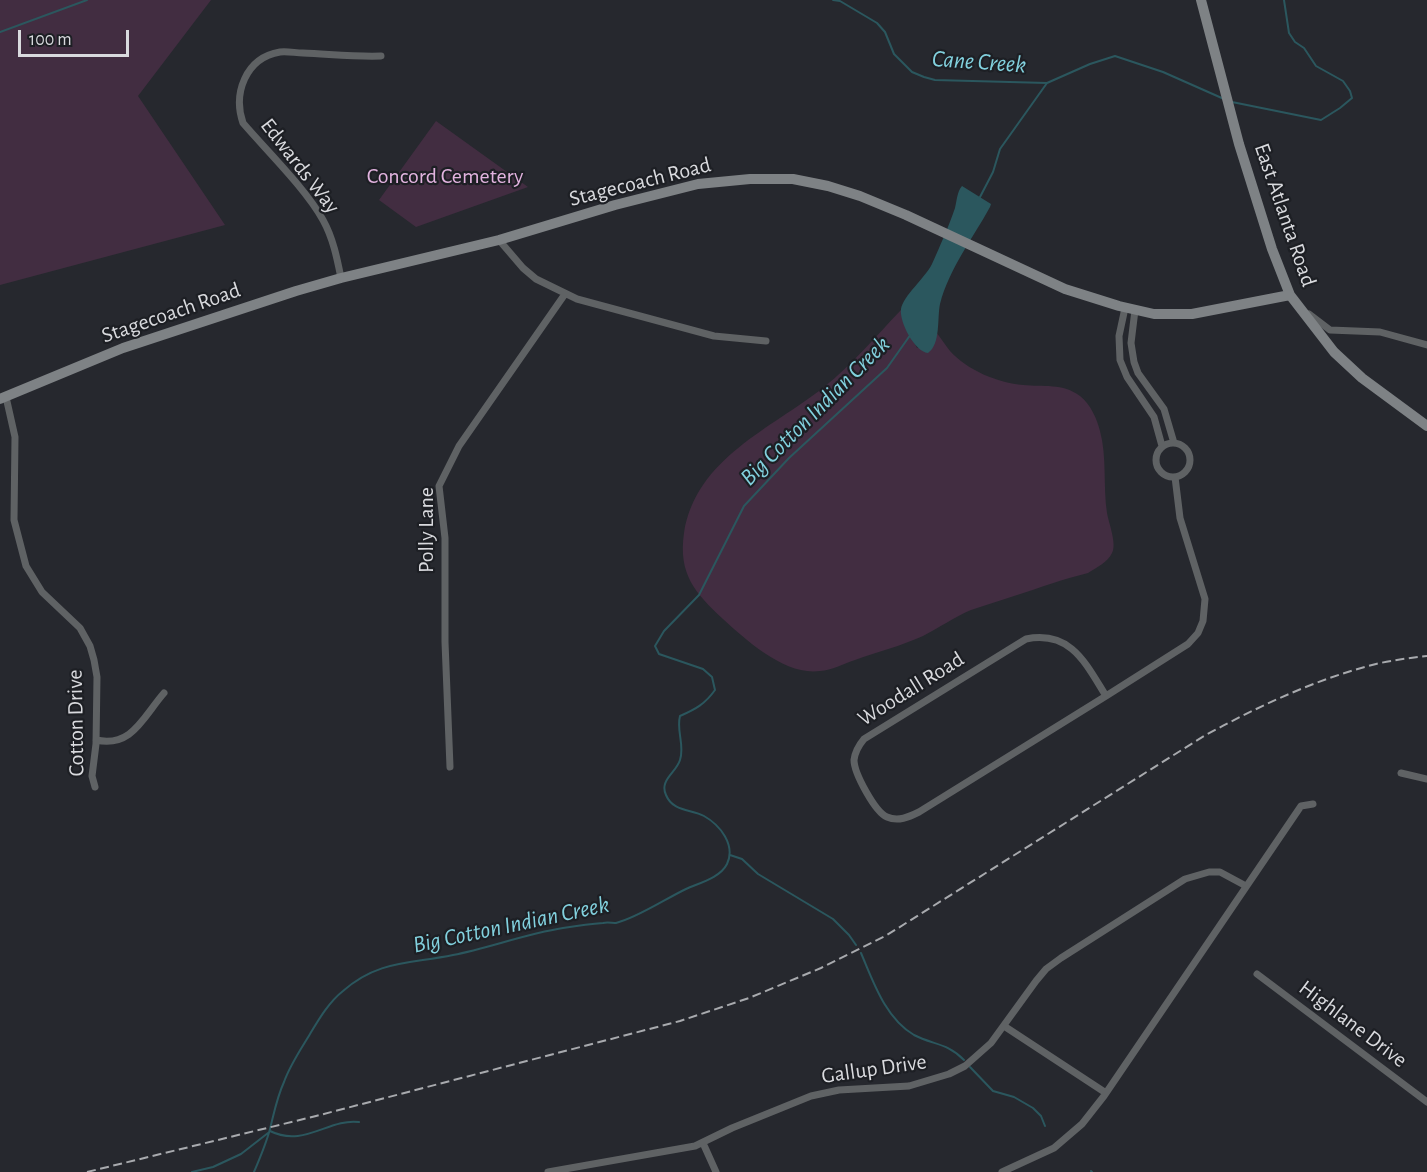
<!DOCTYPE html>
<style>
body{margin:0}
#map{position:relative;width:1427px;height:1172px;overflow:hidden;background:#26282e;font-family:"Alegreya Sans",sans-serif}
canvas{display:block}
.scale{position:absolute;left:18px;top:30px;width:111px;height:27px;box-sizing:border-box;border:3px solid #d9dade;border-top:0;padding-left:8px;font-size:18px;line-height:21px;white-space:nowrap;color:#d9dade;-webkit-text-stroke:4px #1d1f24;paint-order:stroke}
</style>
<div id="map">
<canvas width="1427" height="1172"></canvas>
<div class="scale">100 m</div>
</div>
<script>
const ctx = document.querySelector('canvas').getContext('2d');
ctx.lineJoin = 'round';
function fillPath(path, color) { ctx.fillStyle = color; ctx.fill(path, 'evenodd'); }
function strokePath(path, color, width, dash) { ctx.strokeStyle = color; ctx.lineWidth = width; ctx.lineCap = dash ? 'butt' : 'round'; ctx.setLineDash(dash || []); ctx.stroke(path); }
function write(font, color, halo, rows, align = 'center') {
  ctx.font = font + ' "Alegreya Sans",sans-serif'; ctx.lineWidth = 4.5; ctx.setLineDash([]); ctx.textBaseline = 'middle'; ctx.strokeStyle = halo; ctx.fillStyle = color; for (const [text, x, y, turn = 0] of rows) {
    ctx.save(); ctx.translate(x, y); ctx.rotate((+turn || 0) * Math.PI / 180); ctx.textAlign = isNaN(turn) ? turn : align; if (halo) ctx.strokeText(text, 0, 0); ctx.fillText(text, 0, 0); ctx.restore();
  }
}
const green = new Path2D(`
 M0,0H211L138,96L225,225L0,285Z
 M436,121L528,187L416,227L379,200Z
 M901,310L903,321L917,348L936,337V332C941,338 945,345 950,351C967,370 998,383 1023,385C1043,387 1063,383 1080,396C1091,405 1097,419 1100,431C1107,456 1103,487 1107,513C1109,524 1117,544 1112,553C1108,562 1096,568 1088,573C1063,579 1039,588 1014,596C1000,601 985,605 971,610C954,617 939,628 923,636C901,646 877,652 855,660C843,664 832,670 820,671C786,676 747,641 723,619C695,593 678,574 684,533C696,458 771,429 824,387C852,365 876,336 901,310Z`);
const water = new Path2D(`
 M962,186L991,204L990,207C973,238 949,269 940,304C937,318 941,344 928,353C915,352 899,322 901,309C903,296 925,278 932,264C940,246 949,226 955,208C957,200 957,192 962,186Z`);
const stream = new Path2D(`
 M833,0L840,1L877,23L885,32L894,54L912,72L924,77L935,80L1047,83
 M0,32L87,0
 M1232,102L1321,120L1340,108L1352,98L1350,91L1343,81L1316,66L1304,48L1295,42L1289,33L1284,0
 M980,197L993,172L1000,149L1047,83L1090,64L1115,56L1163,72L1224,99
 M730,855L742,859L758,874L833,919L849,935L856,945
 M861,953C873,981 885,1018 914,1035C933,1045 948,1043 964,1060
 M970,1067L993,1091L1014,1097L1033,1108L1041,1116L1045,1126
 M270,1131C304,1148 329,1118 359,1122
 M1091,1171L1092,1172
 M192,1172L213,1167L241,1154L268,1133
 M254,1172C260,1158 266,1144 270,1129C274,1113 277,1097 284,1082C290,1065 301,1049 310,1034C319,1019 329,1002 343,991C378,960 410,964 453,955C489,948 525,934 563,928C576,926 590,924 603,923C607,922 612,923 616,923C637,918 665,899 686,889C699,883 720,878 727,864C736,845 720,825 704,816C691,809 673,812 666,795C659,780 676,773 680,760C685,745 676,731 680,716C696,709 705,704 715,690L712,677L703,669L659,654L655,646L664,631L699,595L744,506L789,458L887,368L911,334`);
const street = new Path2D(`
 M499,240L523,268L536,279L577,299L714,336L766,341
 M341,278C337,258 333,238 323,220C306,189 267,151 243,123C233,94 245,58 280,52C287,51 296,53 303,53C329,54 355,57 381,56
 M1125,308L1119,336L1120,360L1127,377L1154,417L1162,446
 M1135,310L1131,343L1134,362L1138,373L1164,409L1174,443
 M1309,314L1330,330L1380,332L1427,345
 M6,397L15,437L14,520L26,566L42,592L80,628L90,646L94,660L97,677L96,744L92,776L95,787
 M1156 460a17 17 0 1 1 34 0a17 17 0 1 1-34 0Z
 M1106,696L919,812C909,817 898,822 887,817C875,812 854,773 854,760C855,752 859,745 864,739L1026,639C1071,630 1086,664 1106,696L1188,644L1198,633L1203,621L1205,599L1180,518L1175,477
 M96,740C132,748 143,717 164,693
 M450,767L445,642V538L439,486L459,446L565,294
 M1401,773L1427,779
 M1257,974L1427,1102
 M1004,1026L1106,1093
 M703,1143L716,1172
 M548,1172L695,1146L732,1128L811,1096L839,1090L909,1086L949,1074L965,1066L991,1043L1036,981L1046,969L1061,958L1185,879L1209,872H1220L1246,886
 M1002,1172L1054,1148L1082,1124L1104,1096L1301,806L1313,804`);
const secondary = new Path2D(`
 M1201,0L1239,144L1272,249L1290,295L1334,352L1362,378L1427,426
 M0,399L123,348L296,291L341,278L499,240L615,205L698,184L750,179H793L828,186L860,196L906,215L1065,289L1119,306L1154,314H1192L1290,295`);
const rail = new Path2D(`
 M87,1172L316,1116L680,1021L749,998L821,968L887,935L1204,736C1259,706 1316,679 1376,664C1393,660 1410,658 1427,656`);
const streetNames = [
 ["Edwards Way",300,166,52],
 ["Stagecoach Road",640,182,-14],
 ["East Atlanta Road",1285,215,71],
 ["Stagecoach Road",171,313,-19],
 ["Polly Lane",426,530,-90],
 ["Woodall Road",911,689,-32],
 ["Cotton Drive",76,723,-91],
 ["Highlane Drive",1353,1024,37],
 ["Gallup Drive",874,1069,-8]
];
const parkNames = [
 ["Concord Cemetery",445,176]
];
const waterNames = [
 ["Cane Creek",979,62,4],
 ["Big Cotton Indian Creek",815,411,-45],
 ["Big Cotton Indian Creek",511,925,-12]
];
fillPath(green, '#422d41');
fillPath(water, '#2b575e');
strokePath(stream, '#2b575e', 2);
strokePath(street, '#5f6264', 7);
strokePath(secondary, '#7e8285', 10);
strokePath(rail, '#a8aaae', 2, [9, 4.5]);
write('22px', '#d9dade', '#1d1f24', streetNames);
write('22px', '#e2b3df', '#1d1f24', parkNames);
write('italic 24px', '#82d1de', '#1d1f24', waterNames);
</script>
